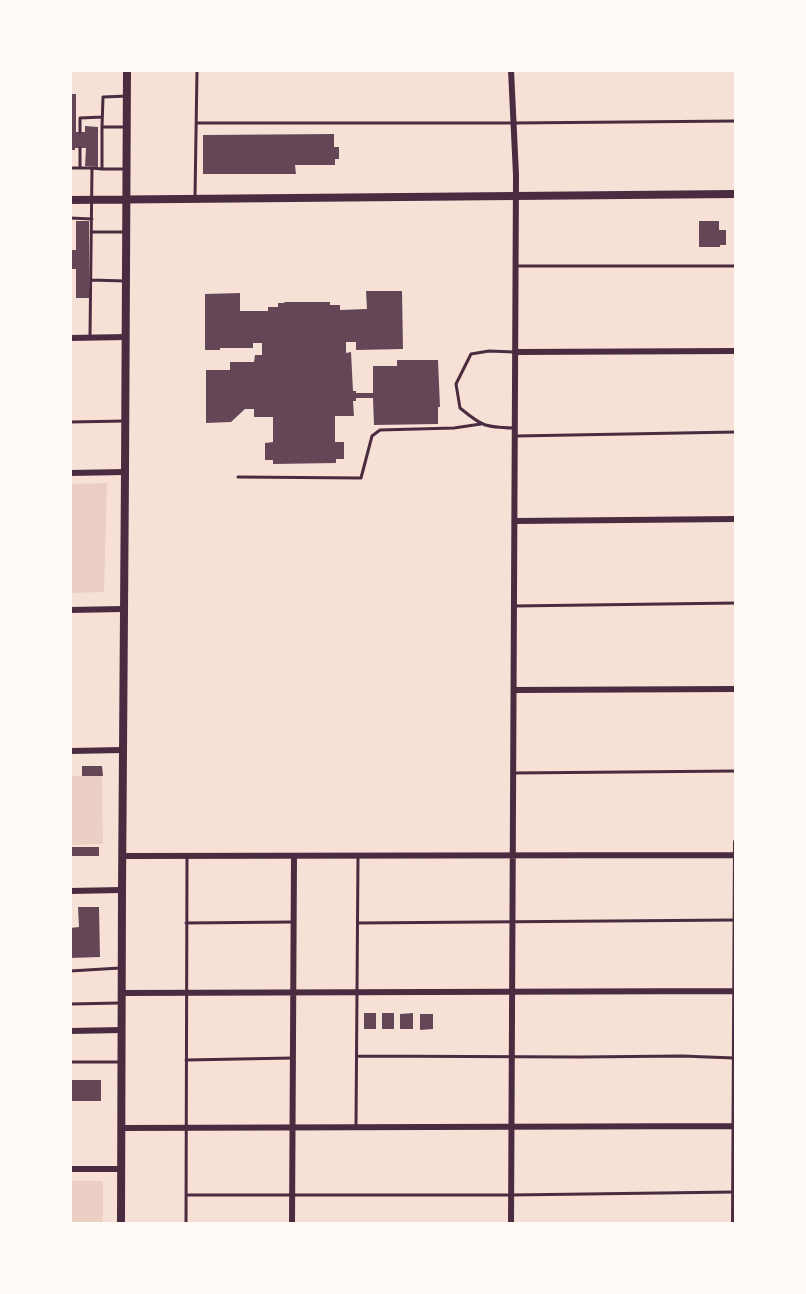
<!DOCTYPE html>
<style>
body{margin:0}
#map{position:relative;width:806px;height:1294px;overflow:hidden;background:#f7e1d7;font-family:Overpass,sans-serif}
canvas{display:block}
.frame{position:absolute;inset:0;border:72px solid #fffaf5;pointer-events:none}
</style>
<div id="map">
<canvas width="806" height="1294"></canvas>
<div class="frame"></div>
</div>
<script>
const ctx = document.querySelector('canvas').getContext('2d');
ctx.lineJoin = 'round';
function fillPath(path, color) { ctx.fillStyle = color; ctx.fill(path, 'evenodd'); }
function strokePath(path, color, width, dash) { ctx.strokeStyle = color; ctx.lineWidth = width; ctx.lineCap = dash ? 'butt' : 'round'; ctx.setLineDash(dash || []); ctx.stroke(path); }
const green = new Path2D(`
 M107,483L104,592L71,593V484Z
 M70,776H102L103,844L71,845Z
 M71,1181H103V1223H71Z`);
const building = new Path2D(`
 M70,94H76V132H85V126L98,127V167L85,166L86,148H75V150H70Z
 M334,134V147H339V159H335V165H295L296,174H203V135Z
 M76,221H89V298H76V269H70V250H76Z
 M699,221H719V230H726V245H720V247H699Z
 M366,291H402L403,349L356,350V342H346V353L351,352L353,391H356V393H373V366H397V360H438L440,407H438V424L374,425L373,398H356V401H353L354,416H335V442H344V459H336V463L273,464V460H265V443L273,442V417H254V409H245L231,422L206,423V370H230V362H254L255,355H262V343H253V348H220V350H205V294L240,293V311H268V307H278V303H285L284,302H330V305H340V310L367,309Z
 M82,766H102L103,776H82Z
 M70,847H99V856H70Z
 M78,907H99L100,957L70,958V928L79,927Z
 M364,1013H376V1029H364Z
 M382,1013H394V1029H382Z
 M413,1013V1029H400V1014Z
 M420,1014H433V1029L420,1030Z
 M70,1080H101V1101H70Z`);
const service = new Path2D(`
 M197,123H514L736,121
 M102,127V169H125
 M125,127H102L103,97L127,96
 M80,132V118L102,117
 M70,168H80V148
 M80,168H92
 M195,197L197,70
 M70,218L92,219
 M91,232H125
 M516,266H736
 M91,280L125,281
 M90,336L92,168L102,169
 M514,352L489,351L471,354L456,384L460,408C483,427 485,427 514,428
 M70,422L125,421
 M516,436L736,432
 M238,477L361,478L372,436L380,430L454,428L481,424
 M514,606L736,603
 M514,773L736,771
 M186,923L292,922
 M358,923L734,920
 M70,971L120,968
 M70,1004L120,1003
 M357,1056L580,1057L682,1056L734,1058
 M186,1060L292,1058
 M70,1062H120
 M356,1126L358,856
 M186,1195H511L734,1192
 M186,1224L187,856`);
const minor = new Path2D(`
 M70,338L126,337
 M516,352L736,351
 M70,473L125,472
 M515,521L736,519
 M70,610L123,609
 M514,690L736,689
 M70,751L123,750
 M122,856L736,855
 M70,891L122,890
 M122,993L736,991
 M70,1031L122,1030
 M122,1128L736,1126
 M70,1169H121
 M292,1224L294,856
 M511,1224L516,175L511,70
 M734,1224L736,842`);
const tertiary = new Path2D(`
 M70,200L736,194
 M121,1224L122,890L125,472L127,70`);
fillPath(green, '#ebcfc5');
fillPath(building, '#644757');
strokePath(service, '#4a2c40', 3);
strokePath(minor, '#4a2c40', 6);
strokePath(tertiary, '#4a2c40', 8);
</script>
